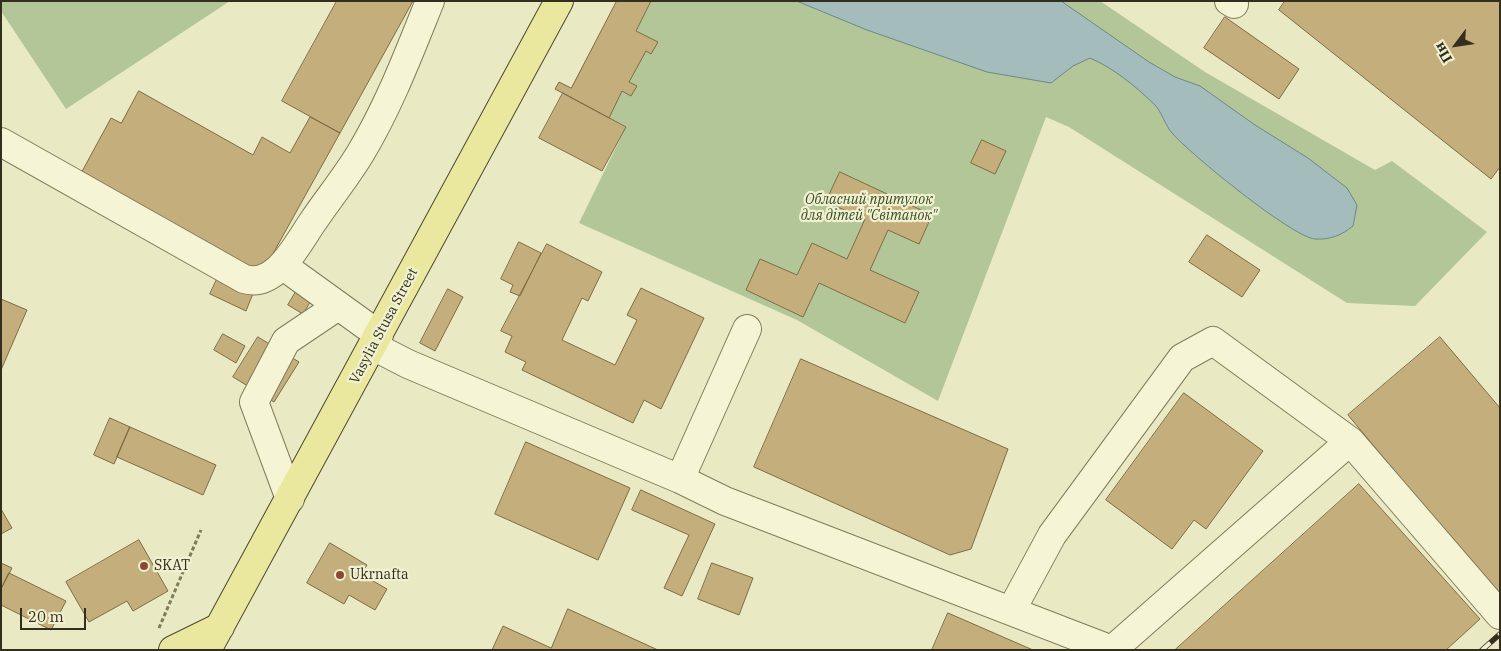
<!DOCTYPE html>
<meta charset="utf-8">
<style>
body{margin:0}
#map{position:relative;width:1501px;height:651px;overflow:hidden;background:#e9e9c3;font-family:"IBM Plex Serif",serif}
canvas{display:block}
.frame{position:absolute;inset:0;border:2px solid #332e1e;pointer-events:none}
.north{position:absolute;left:1431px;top:20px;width:50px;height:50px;-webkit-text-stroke:4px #f1f1d1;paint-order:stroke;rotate:239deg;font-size:14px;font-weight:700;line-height:20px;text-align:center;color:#332e1e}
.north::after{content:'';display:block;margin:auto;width:18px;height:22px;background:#332e1e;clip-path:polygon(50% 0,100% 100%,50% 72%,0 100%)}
.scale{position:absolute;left:20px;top:608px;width:66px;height:22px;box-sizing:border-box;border:2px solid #332e1e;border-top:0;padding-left:6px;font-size:15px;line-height:18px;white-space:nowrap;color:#332e1e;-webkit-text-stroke:4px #f1f1d1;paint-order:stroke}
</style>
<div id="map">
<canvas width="1501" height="651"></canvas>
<div class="frame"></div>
<div class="north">Пн</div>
<div class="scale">20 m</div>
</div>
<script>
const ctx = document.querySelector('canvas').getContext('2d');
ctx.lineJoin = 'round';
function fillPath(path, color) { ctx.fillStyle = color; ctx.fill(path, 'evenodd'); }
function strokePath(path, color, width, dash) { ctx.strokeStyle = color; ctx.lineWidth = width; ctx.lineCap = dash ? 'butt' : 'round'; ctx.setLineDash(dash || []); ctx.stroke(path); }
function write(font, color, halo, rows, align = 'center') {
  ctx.font = font + ' "IBM Plex Serif",serif'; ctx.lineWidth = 4.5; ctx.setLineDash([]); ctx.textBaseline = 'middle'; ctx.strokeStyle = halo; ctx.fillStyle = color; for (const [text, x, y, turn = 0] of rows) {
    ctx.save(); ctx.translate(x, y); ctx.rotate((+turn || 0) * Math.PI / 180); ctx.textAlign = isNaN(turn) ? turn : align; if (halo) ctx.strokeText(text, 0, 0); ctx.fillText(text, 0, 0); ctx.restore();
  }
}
const green = new Path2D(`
 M1,1H230L66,109L1,11Z
 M617,1H1100L1205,72L1375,170L1392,161L1487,232L1415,306L1347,303L1069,127L1046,117L938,401L797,320L579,223L626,127L555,89L559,82L571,88Z`);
const water = new Path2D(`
 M797,1H1061L1149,62L1175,77L1200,86L1255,125L1308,158L1347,188L1357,205L1353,226C1342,235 1330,240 1315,239C1292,237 1190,154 1172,133C1165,125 1162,112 1154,104C1135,86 1115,69 1090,58L1073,66L1051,83L987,72L867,30Z`);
const building = new Path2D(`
 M337,1H413L340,133L282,101Z
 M617,1H651L636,31L658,42L651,54L646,51L629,82L637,86L631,96L622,91L609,118L555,89L559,82L571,88Z
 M1285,1H1500V167L1491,179L1279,10Z
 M1225,17L1299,69L1279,99L1204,48Z
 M139,91L253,155L262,137L290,153L310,117L340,133L260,277L79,177L111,118L121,123Z
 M563,93L626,127L602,171L539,138Z
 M982,140L1006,151L995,174L971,163Z
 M840,172L932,215L919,244L888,230L870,270L919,292L905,323L819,283L803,317L746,290L760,259L797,275L812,243L847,259L865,219L826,202Z
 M1207,235L1260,270L1242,297L1189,262Z
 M519,242L541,253L520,296L510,292L513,285L501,279Z
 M547,244L602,272L588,301L582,298L562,340L615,365L637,320L627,315L641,288L704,318L661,409L644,400L633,423L522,370L526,362L505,352L512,336L501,331Z
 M219,275L254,291L246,311L210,294Z
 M448,289L463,297L435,351L420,343Z
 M297,290L312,299L303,314L288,305Z
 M1,299L27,310L1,370Z
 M223,334L245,346L236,363L214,350Z
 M258,337L299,362L274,402L233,377Z
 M1440,337L1500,408V597L1348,415Z
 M801,359L1008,449L971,549L950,555L754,467Z
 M1184,393L1263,451L1206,529L1194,520L1172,549L1106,500Z
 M110,418L130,427L114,464L94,455Z
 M130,427L216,465L203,495L117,457Z
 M526,442L630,488L598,560L495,514Z
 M1359,484L1480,619L1446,650H1175Z
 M641,490L715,524L682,596L664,588L689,535L632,510Z
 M1,509L12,528L1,534Z
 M139,540L168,591L133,611L127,601L89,622L66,582Z
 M330,543L367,565L361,574L387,589L375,610L349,595L344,604L307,583Z
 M1,563L12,568L1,589Z
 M712,563L753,578L739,615L698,599Z
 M9,573L66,601L51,630L1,605V589Z
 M568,609L658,650H492L503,626L551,648Z
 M948,613L1033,650H932Z`);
const path = new Path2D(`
 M159,628L201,530`);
const minor = new Path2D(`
 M1229,1L1234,4
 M1,142L244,279C277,289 298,242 314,220C329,198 346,177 360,154C389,106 409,53 430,1
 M282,265L379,335
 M373,346L408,364L680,479L725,501L1112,650L1350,441L1500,615
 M680,479L747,329
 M290,499L254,402L286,341L338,306
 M1011,611L1052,535L1182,358L1213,341L1350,441`);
const major = new Path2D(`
 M173,650L220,627
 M207,650L559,1`);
const rail = new Path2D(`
 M1482,650L1500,634`);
const markers = [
 [144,566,5,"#8a4a31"],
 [340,575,5,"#8a4a31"]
];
const parkNames = [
 ["Обласний притулок",869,200],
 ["для дітей \"Світанок\"",869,216]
];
const streetNames = [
 ["Vasylia Stusa Street",384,326,-62]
];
const poiNames = [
 ["SKAT",154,566],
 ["Ukrnafta",350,575]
];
fillPath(green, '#b3c698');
fillPath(water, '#a4bcbc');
strokePath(water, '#6d8889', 1);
fillPath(building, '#c4af7c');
strokePath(building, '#7e6c44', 1);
strokePath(minor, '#817b5b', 30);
strokePath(major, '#4f482f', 30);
strokePath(path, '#817b5b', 3, [4, 2.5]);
strokePath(minor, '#f5f5d5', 28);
strokePath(major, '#e9e89e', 28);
strokePath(rail, '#332e1e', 5.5);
strokePath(rail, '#f1f1d1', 4, [11]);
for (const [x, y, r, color] of markers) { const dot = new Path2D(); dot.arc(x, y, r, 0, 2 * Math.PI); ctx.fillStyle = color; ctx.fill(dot); strokePath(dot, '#f1f1d1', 2); }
write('italic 14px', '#384d27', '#f1f1d1', parkNames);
write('14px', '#332e1e', '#f1f1d1', streetNames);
write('14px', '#332e1e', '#f1f1d1', poiNames, 'left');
</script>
